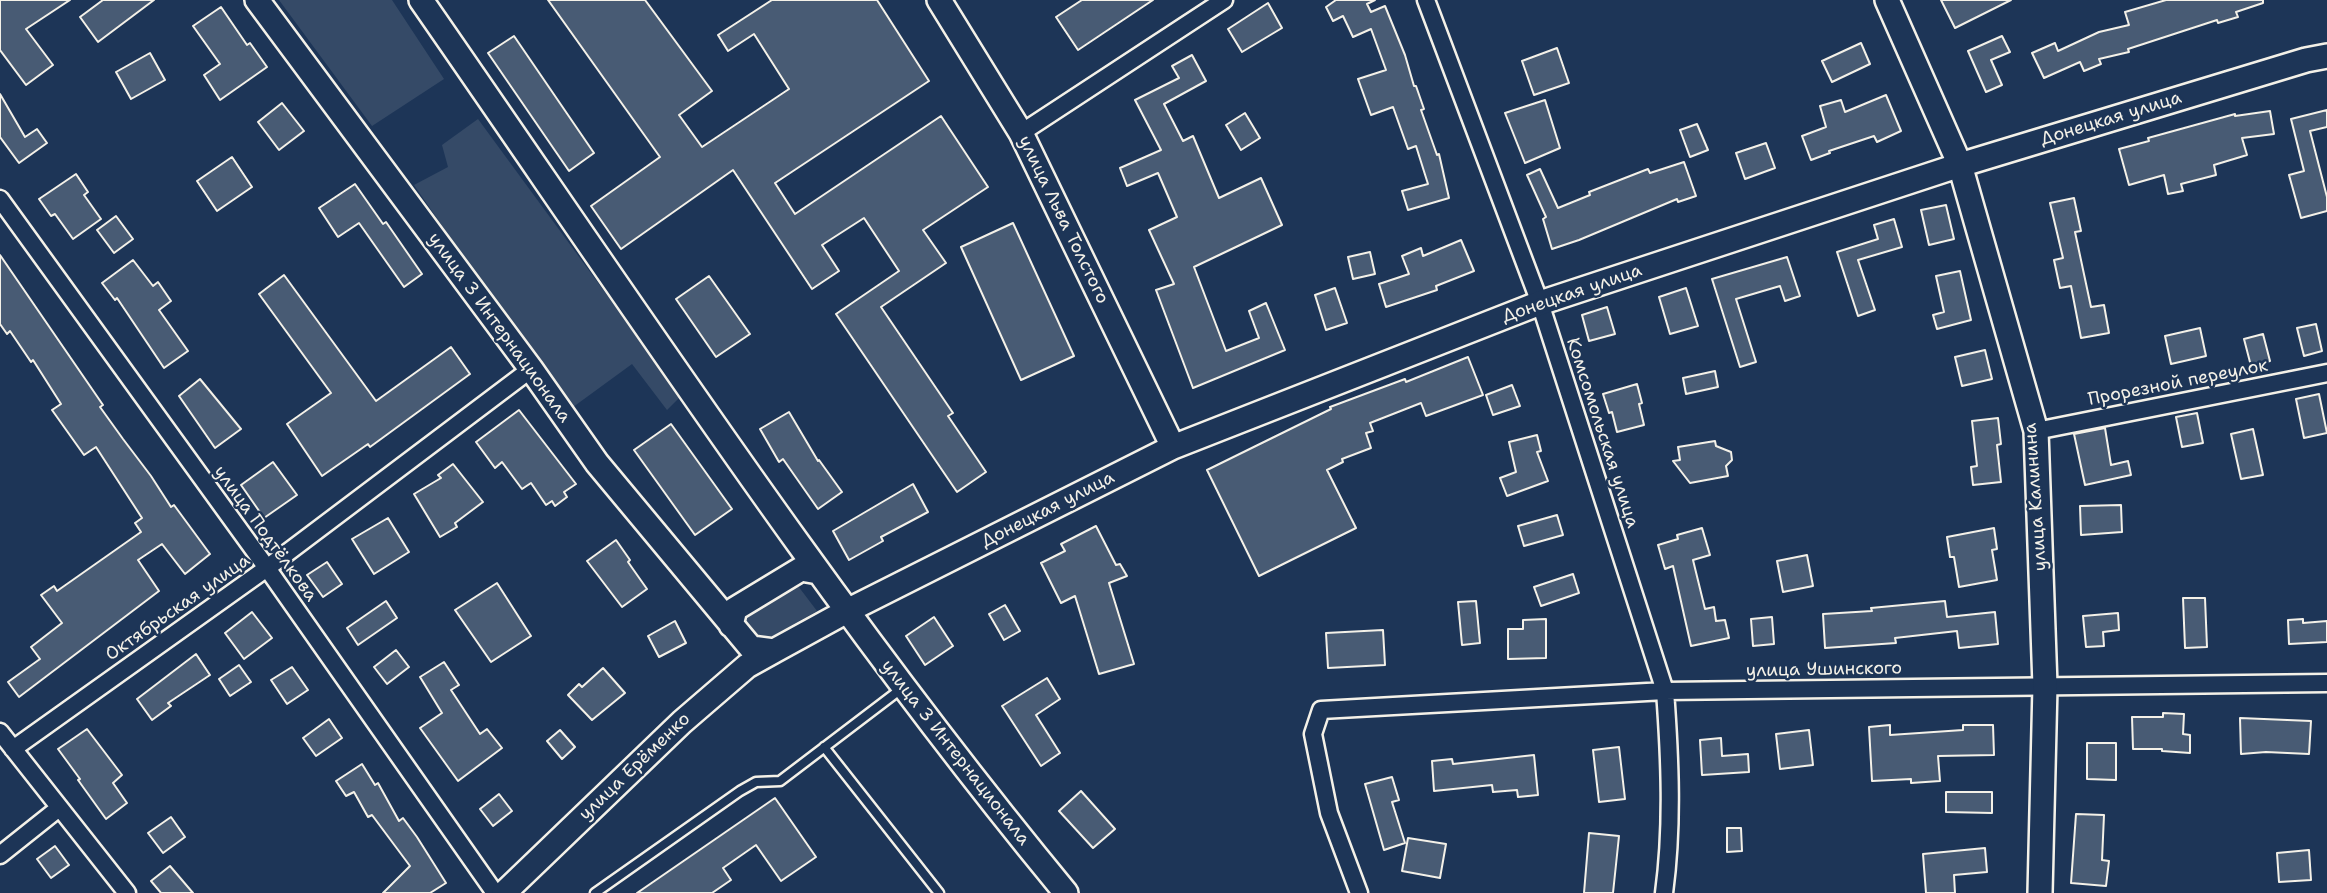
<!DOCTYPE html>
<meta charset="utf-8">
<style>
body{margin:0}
canvas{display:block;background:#1d3557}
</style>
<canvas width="2327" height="893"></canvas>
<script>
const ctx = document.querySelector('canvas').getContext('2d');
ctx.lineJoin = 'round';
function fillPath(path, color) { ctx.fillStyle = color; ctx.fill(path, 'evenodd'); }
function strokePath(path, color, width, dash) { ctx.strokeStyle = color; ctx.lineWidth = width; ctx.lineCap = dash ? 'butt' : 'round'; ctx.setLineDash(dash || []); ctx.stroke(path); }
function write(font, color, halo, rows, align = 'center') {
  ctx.font = font + ' "Shantell Sans",sans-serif'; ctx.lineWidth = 5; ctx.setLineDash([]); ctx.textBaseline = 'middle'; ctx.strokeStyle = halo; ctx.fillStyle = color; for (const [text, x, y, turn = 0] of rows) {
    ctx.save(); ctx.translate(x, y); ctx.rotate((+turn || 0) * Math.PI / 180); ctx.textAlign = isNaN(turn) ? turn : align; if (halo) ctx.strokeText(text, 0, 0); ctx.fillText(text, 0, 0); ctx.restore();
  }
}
const green = new Path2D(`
 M279,0H392L444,79L372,126Z
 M478,119L681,396L667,410L632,364L569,410L414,185L448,167L442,145Z
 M798,586L817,611L759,644L740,618Z`);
const building = new Path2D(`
 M0,0H70L26,29L53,65L26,85L0,50Z
 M103,0H154L98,42L80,17Z
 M548,0H645L712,91L679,115L702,147L789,89L754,34L728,51L718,35L772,0H877L929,81L775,183L795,214L941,116L988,187L923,230L946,263L881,307L953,413L948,416L986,472L957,492L836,314L899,271L864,218L822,245L839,271L812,289L733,170L621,249L591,206L660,157Z
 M1082,0H1153L1078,50L1056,17Z
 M1336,0H1375L1367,4L1371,12L1385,6L1405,55L1414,86H1416L1424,109L1421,110L1437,155L1439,154L1449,198L1408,210L1402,191L1428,184L1416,146L1408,149L1393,107L1371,115L1358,79L1386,70L1371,29L1353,37L1343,16L1333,21L1326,7Z
 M1941,0H2011L1955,28Z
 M2166,0H2263V3L2236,12L2238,17L2218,23L2217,20L2128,49L2129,52L2099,59L2101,64L2084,71L2080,62L2044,78L2032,53L2055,43L2058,51L2099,32L2129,25L2125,12Z
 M1268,3L1282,28L1242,52L1228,29Z
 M221,7L247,45L250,43L267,67L220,100L204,75L220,64L193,26Z
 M514,36L594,153L569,171L488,53Z
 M2002,36L2010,52L1991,60L2002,85L1986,92L1968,51Z
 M1861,43L1870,64L1832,82L1822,61Z
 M1557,48L1569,83L1534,95L1522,61Z
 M150,53L165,80L131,99L116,72Z
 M1192,55L1206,81L1164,104L1183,141L1193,136L1219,198L1261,178L1282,225L1194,267L1226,351L1259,338L1249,311L1266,303L1285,350L1193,388L1156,290L1174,284L1149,230L1177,217L1158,173L1127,186L1120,168L1161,150L1135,100L1179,78L1172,66Z
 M0,94L25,137L37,129L47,143L19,163L0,137Z
 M1886,95L1901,131L1877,142L1874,136L1829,151L1830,153L1811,160L1802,136L1826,127L1820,106L1841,100L1845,112Z
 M1545,100L1560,148L1525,163L1505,113Z
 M282,103L304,131L279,150L258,122Z
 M2327,110V127L2310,131L2327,197V211L2301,218L2289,175L2304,171L2291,119Z
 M2270,111L2274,134L2242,138L2247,155L2214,165L2216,175L2181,184L2183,191L2168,194L2164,175L2129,185L2119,149L2149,141L2148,138L2235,114V116Z
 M1245,113L1260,138L1241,150L1226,125Z
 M1697,124L1708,150L1690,157L1680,130Z
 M1766,143L1775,168L1745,179L1736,153Z
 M232,157L252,187L217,211L197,181Z
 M1684,162L1696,196L1678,202L1677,199L1579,240L1552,249L1543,219L1546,217L1527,175L1540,169L1558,208L1590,195L1589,192L1648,169L1650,173Z
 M76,174L88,192L84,195L101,219L73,239L55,214L51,216L39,199Z
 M355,184L383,224L386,222L422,274L404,287L359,223L338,237L319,208Z
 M2074,198L2081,231L2075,232L2091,307L2104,305L2109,333L2081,338L2071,286L2060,288L2054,260L2063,258L2050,203Z
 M1946,205L1954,239L1929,245L1921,210Z
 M116,216L133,239L114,253L97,230Z
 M1894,219L1902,247L1858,260L1875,310L1858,316L1837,252L1878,239L1874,225Z
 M1013,223L1074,356L1021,380L961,247Z
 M1461,240L1474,271L1436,286L1437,290L1386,307L1379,284L1409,274L1402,256L1421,248L1423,256Z
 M1370,252L1375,274L1353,279L1348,257Z
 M0,255L103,405L100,407L123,439L151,476L171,507L174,505L210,554L185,574L162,544L138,560L159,591L19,697L8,682L40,659L31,647L62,623L41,595L54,586L57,591L141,532L135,523L142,518L96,447L84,455L52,410L61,404L33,360L31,362L10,331L7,334L0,324Z
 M1787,257L1800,296L1785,301L1780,286L1736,299L1756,362L1740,367L1712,279Z
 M133,260L153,286L158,282L171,301L159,310L188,351L164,368L117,298L115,300L102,283Z
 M1960,271L1971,320L1937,329L1933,315L1944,312L1936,276Z
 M284,275L376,401L451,347L470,374L370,447L368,444L322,476L287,424L331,393L259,294Z
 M709,276L750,334L716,357L676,299Z
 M1335,288L1347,323L1326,330L1315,295Z
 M1686,288L1698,326L1670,334L1659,297Z
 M1607,307L1615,334L1589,341L1582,315Z
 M2316,324L2322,351L2304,356L2297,328Z
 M2200,328L2206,356L2171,364L2165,336Z
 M2263,334L2270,361L2251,366L2244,339Z
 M1985,350L1992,379L1962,386L1955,357Z
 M1468,357L1483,395L1426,416L1421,403L1370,423L1373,431L1366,433L1371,448L1342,459L1343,462L1327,470L1356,528L1259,576L1207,470L1331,409L1330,407L1405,379L1406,382Z
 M1715,371L1718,387L1686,394L1683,378Z
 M200,379L241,429L215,448L179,396Z
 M1637,384L1642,403L1639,404L1644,425L1617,432L1612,412L1609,413L1603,394Z
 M1512,385L1520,406L1493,415L1486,395Z
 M2319,394L2327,433L2304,438L2296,399Z
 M519,410L576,484L564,492L567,497L555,506L552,501L546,505L531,483L522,489L502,462L495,468L476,442Z
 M789,412L818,461L819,460L842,492L818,509L783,459L779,462L760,429Z
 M2197,413L2203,443L2182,447L2176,417Z
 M1998,418L2001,444L1997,445L2001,482L1973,485L1971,467L1977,466L1972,421Z
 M671,424L732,509L695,535L634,450Z
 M2105,428L2111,465L2128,461L2131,475L2085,485L2074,434Z
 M2253,429L2263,475L2241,479L2231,434Z
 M1537,435L1541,451L1537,452L1548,481L1507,496L1500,478L1516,472L1509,442Z
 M1715,441L1716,446L1731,452L1732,460L1726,466L1728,476L1690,483L1673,461L1680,460L1678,447Z
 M273,462L297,495L264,518L241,485Z
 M453,464L483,502L455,523L457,527L440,537L414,494L441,478L438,475Z
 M913,484L928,512L881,537L883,541L849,560L833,531Z
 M2121,505L2122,532L2081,535L2080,506Z
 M1557,515L1563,535L1524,546L1518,526Z
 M388,518L409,552L374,574L352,539Z
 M1096,526L1116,565L1120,564L1127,576L1109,583L1134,664L1099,674L1075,596L1061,603L1041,563L1065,551L1061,544Z
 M1702,528L1710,555L1693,560L1705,609L1714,607L1716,621L1725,620L1729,638L1691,646L1673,566L1665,569L1658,545L1678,539L1677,535Z
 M1994,528L1997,549L1992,550L1997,580L1959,587L1954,557H1950L1947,537Z
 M616,540L630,560L628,562L647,589L622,607L587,561Z
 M1807,555L1813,586L1783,592L1777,561Z
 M327,562L342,584L323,597L307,575Z
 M1573,574L1579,593L1541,606L1534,587Z
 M497,583L531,636L491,662L455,610Z
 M2183,598H2205L2207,647L2185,648Z
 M386,601L397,618L358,645L347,628Z
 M1476,601L1480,643L1462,645L1458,602Z
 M1945,601L1947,617L1995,612L1998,644L1959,648L1957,631L1895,638L1896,643L1825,648L1823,614L1872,611L1871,608Z
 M1005,605L1020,631L1004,640L989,614Z
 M252,612L272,638L244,659L225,633Z
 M2118,613L2119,630L2103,632L2104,646L2086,647L2083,616Z
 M934,617L953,646L925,665L906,636Z
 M1772,617L1774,644L1753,646L1751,619Z
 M1546,619V658L1508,659V629H1523V620Z
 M2303,619V623L2327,621V642L2289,644L2288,620Z
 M675,621L686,643L659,657L648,636Z
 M1383,630L1385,665L1328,668L1326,633Z
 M396,650L409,667L387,684L374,667Z
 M196,654L210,675L168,703L171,706L152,720L137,699Z
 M444,662L459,685L451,690L480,734L487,729L502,748L458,781L420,728L442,713L420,677Z
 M239,665L251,682L230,696L219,679Z
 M292,667L308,690L287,704L271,680Z
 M603,668L625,693L592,720L568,695L579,684L582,687Z
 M1047,678L1060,699L1036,715L1060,753L1041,766L1002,706Z
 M2163,713L2184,714L2183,734L2190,735V753L2162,751V749H2133L2132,717H2163Z
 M2240,718L2311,721L2309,754L2266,752L2241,754Z
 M329,719L342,738L316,756L303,738Z
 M1890,725V735L1963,730V725H1993L1994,755L1938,756L1940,781L1911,783V779L1872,781L1869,727Z
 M87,729L122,775L113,783L127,803L106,819L78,780L80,779L58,749Z
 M560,730L575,747L562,759L547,741Z
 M1809,730L1813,765L1780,769L1776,734Z
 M1721,738L1722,756L1748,754L1749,772L1702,775L1700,740Z
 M2087,743H2116V780L2087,779Z
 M1619,747L1625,799L1599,802L1593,750Z
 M1534,755L1538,795L1518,797L1517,790L1493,792L1492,785L1434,791L1432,761L1452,759L1453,764Z
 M362,764L375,785L378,783L399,821L403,818L417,837L446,883L430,893H383L410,866L372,815L368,817L354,792L346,796L336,781Z
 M1392,777L1399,800L1392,802L1405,843L1384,850L1365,784Z
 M1081,791L1115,829L1093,848L1059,811Z
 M1946,792H1992V813L1946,812Z
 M499,794L512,811L493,826L480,809Z
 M775,798L816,857L781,881L756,845L723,868L731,880L712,893H637Z
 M2076,814L2104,815L2102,860L2109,861L2106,886L2071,883Z
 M171,817L185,837L163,853L148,833Z
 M1727,828H1741L1742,851L1727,852Z
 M1589,833L1619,836L1613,893H1584Z
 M1408,838L1446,844L1440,878L1402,871Z
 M55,846L69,865L51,878L37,859Z
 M1985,848L1987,872L1954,875L1955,893H1926L1923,854Z
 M2309,850L2311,880L2279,882L2277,853Z
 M170,866L193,893H161L151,881Z`);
const lane = new Path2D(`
 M824,747L939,893
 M595,893L740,791L756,782L780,781L901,689`);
const street = new Path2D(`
 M1426,0L1540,303L1665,691C1670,758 1673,827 1664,893
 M1021,133L1224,0
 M0,199L267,568L495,893
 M2036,431L2327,373
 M0,732L127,893
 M13,749L267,568L531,369
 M0,855L59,808
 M1359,893L1329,813L1313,734L1321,710L1665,691L2327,683`);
const secondary = new Path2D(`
 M257,0L531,369L597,463L751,648L774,651L847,611L1173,447L1540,303L1960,165L2306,60L2327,56
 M421,0C630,301 832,610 1066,893
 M939,0L1021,133L1173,447
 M1887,0L1960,165L2036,431L2045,686L2040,893
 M731,625L735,609L801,569L818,572
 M504,893L682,722L747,666L774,651`);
const streetNames = [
 ["Донецкая улица",2111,119,-17],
 ["улица Льва Толстого",1063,220,64],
 ["Донецкая улица",1572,294,-19],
 ["улица 3 Интернационала",499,328,54],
 ["Прорезной переулок",2178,383,-11],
 ["Комсомольская улица",1602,433,72],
 ["улица Калинина",2036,497,-94],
 ["Донецкая улица",1048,510,-27],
 ["улица Подтёлкова",265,534,54],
 ["Октябрьская улица",178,608,-35],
 ["улица Ушинского",1824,670,-1],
 ["улица 3 Интернационала",955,753,52],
 ["улица Ерёменко",635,767,-44]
];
fillPath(green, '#354a67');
fillPath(building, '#485b74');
strokePath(building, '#f4f1e8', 2);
strokePath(lane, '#f4f1e8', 13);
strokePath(street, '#f4f1e8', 21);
strokePath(secondary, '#f4f1e8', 28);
strokePath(lane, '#1d3557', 8);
strokePath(street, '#1d3557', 16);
strokePath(secondary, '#1d3557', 23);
write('18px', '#f4f1e8', '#1d3557', streetNames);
</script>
